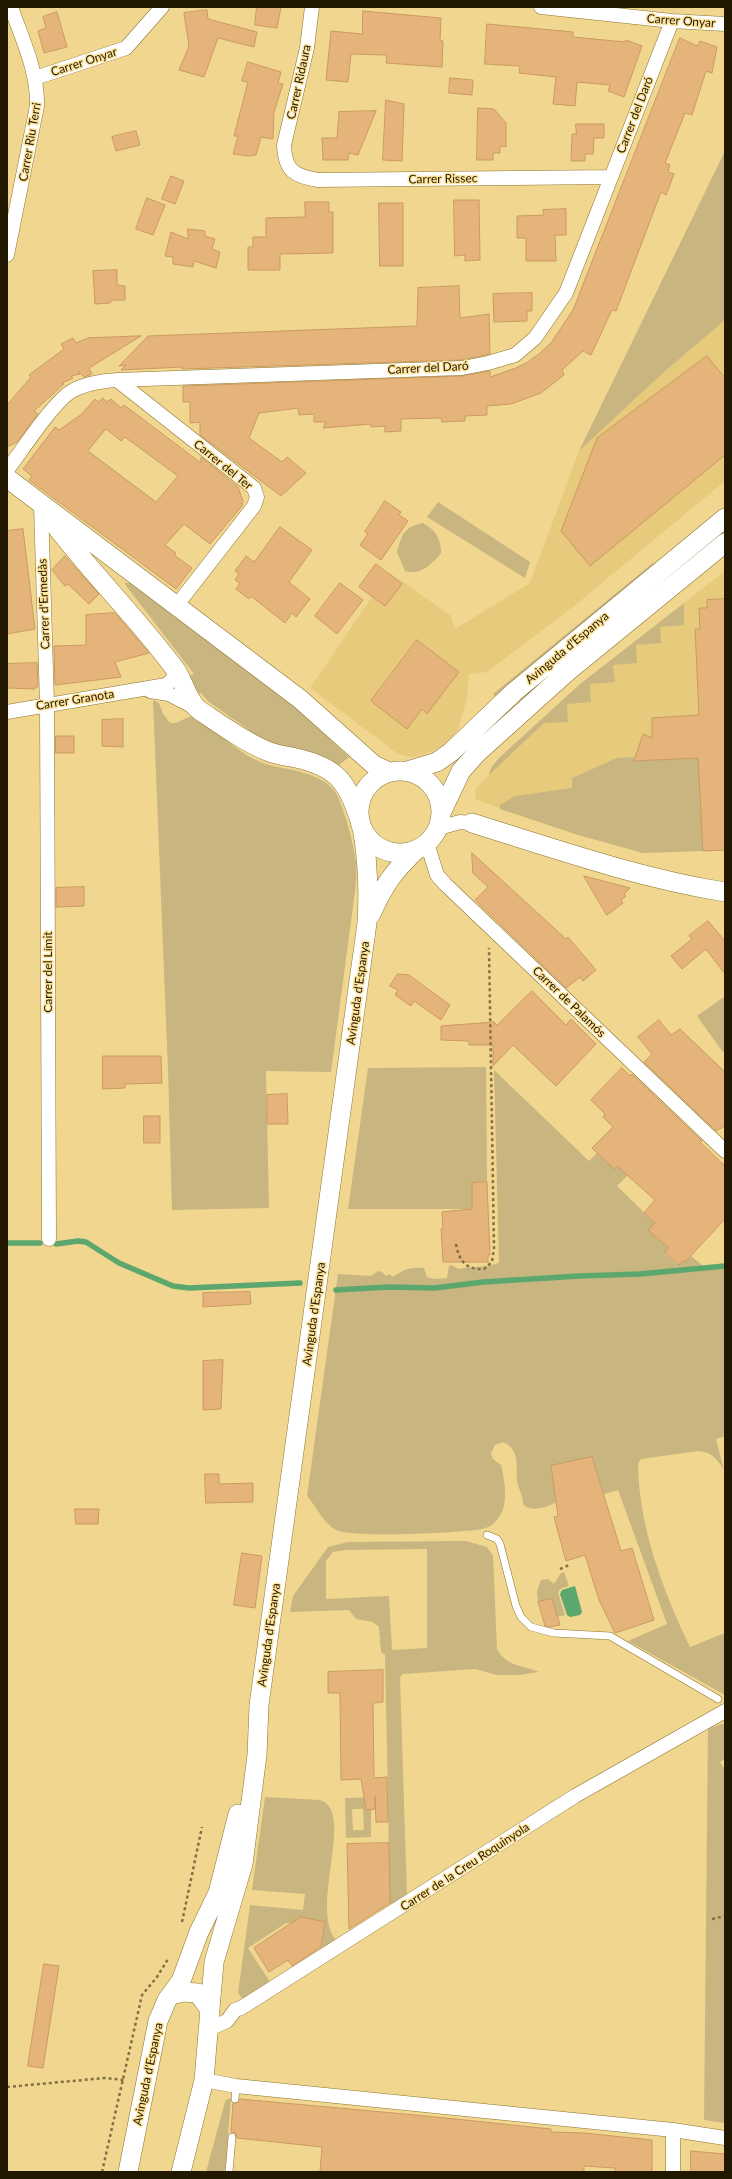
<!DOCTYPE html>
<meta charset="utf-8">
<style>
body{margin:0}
#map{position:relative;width:732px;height:2179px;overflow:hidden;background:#f0d68f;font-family:Lato,sans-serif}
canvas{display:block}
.frame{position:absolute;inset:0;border:8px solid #221800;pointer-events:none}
</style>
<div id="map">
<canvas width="732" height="2179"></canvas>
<div class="frame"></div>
</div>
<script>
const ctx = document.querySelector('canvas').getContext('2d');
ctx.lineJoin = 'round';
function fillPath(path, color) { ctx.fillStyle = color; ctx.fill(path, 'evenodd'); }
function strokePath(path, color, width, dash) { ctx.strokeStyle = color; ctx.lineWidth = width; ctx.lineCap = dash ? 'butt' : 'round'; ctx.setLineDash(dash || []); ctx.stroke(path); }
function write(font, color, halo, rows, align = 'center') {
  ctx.font = font + ' Lato,sans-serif'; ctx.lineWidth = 3; ctx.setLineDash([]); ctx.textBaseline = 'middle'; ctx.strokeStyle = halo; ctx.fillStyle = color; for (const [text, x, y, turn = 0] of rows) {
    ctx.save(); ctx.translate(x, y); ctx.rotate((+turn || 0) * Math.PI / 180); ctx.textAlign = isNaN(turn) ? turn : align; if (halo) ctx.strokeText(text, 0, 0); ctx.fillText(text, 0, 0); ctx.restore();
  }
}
const built = new Path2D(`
 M725,320V481L574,606L487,672L469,674L467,699L458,729L451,739L442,746L421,756L410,757L398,754L310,688L389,572L451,616L455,629L530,583L579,451L663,373Z
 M725,571V850L643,853L575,834L477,800L475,796L476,788L489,775L491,768L499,758L579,685Z`);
const green = new Path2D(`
 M725,151V320L663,373L579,451Z
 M438,502L530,562L525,578L427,517Z
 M423,523C435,530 441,538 441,553C432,564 421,576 405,571L397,552C402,534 404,527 423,523Z
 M653,563L656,566L496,698L493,694Z
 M124,583H131L296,708L349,757L337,767L287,751L259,737L209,702L201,693L197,694L189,676L194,674Z
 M684,603V625L660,627L661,643L636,645L637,663L613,665L615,682L590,684L591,702L567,704L568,722L544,723L489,775L491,768L499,758L579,685Z
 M153,700L159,703L163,714L170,723C180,724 185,716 192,717C197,717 241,753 252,758C270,769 291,767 310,775C318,778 327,782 333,789C342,798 355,849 356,863C357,872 356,882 355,891L331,1072L266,1071L269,1208L172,1210L168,1070Z
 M636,757L635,761L698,758L703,851L643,853L575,834L500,809V805L515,796L572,788V778L617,758Z
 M725,996V1053L722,1051L697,1016Z
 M486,1067L487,1182L473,1183L472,1209H348L368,1068Z
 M494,1070L589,1161L597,1153L621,1162L631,1172L617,1186L655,1223L648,1230L669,1248L664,1253L678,1265L691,1256L703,1266L698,1271L725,1268V1436L716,1439L724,1470C717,1459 712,1452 698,1451L641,1459L638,1464C639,1528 663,1590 690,1647L725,1633V1695L628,1641L667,1624L618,1490L604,1494L592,1457L551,1466L556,1502C549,1507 530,1513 523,1504C523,1496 520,1492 518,1485C514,1470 523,1451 503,1442L495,1445L491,1454L493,1459L501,1465C505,1483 510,1508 495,1522C491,1526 487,1528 482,1529C461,1533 351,1538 336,1530C324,1524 316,1506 307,1496L338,1274L371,1276L378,1271L382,1272L386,1276L389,1274L393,1277C404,1269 411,1267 424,1268L427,1277L434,1279L447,1278L449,1266L452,1265L458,1269C472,1266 485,1268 499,1263Z
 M466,1541L487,1547L493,1556L497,1649C507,1667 522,1665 539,1672L519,1675H497L475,1669L403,1674L400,1677L407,1896L390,1908L388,1807L371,1808V1837L346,1838L345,1798L388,1797L385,1655L381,1652L379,1627L373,1622L356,1619L349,1610L290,1612L293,1596L328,1547L348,1542ZM427,1549V1648L392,1650L389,1596L326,1599V1561L333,1552L346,1550ZM352,1809H363L364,1830H353Z
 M564,1572L569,1586L560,1589L558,1593L565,1615L557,1617L552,1599L538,1602L537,1591L541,1580L548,1579L554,1584L561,1573Z
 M721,1724H725V1759L720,1762L725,1770V2123L704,2120L708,1729Z
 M265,1797L320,1800C356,1811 309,1907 336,1940L321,1951L325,1922L304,1918L303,1924L286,1923L248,1948L270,1982L243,1999L238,1993L250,1905L303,1910L305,1894L252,1890Z
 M231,2098L225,2172H206L225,2102L226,2100Z`);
const water = new Path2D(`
 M575,1586L582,1612L580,1615L570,1617L567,1615L560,1594L562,1590Z`);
const stream = new Path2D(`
 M7,1243H40
 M56,1244L78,1241L86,1242L119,1263L173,1286L189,1288L300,1283
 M336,1290L388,1287L435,1288L483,1282L579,1276L640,1274L725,1266`);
const building = new Path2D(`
 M257,7H281L277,28L255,25Z
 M207,10L208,19L257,32L254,47L218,38L204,77L179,70L189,46L184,13Z
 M363,11L441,18L440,41H443L442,67L386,63L387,55L351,54L348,82L326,80L331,31L362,34Z
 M57,12L67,47L44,53L38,31L46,28L43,17Z
 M487,24L573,32V37L625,42L626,40L642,46L624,97L608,91L610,85L577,82L575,106L553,104L556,77L519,73L520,66L485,64Z
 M680,38L697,46L700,41L717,47L712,73L706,71L692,115L685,113L665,163L670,165L668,172L674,174L666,195L661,192L616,311L612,310L591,355L583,351L562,370L564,375L541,393L511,404L487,406V415L465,416V421L442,422L441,418L401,419V431L385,432V426L371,427V424L323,428L326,422H314V414L299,415L298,408L259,413L249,438L282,462L287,457L306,473L281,496L200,435V422L190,423V402H183V386L462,376L490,371V377L516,368L528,362L539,354L551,343L573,310Z
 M248,62L281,72L278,83L283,84L274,112L273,139L261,137L256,155L249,156L233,154L238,136H234L248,82L242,81Z
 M450,78L473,80L472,95L449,93Z
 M386,100L404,104L402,161L383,160Z
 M478,108L494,109L506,123V147L500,146V153H493V160H477Z
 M376,111L358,155L349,153L348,160H323L322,138H337L339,112Z
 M576,124H604V138H594L593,154H585V161H571L572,134H576Z
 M136,131L140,145L116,151L112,137Z
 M171,176L184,181L175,204L162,199Z
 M147,198L165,205L153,235L136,229Z
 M454,200H479L480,260L465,261V255L455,256Z
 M305,202H329V212H333V253L280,254V270H248V247H253V237H266V218L305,217Z
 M379,203H403V266H380Z
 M566,209V235H555L556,261H526V238H517V216L544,215L543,210Z
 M188,229L205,231V236L215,239L212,249L220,252L216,268L194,261L193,267L173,264V257L165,256L171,232L188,239Z
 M117,270V285L125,286V300H113L110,303L95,304L93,271Z
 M459,286L460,318L489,314L490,354L461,360L182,369V367L121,370L126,365L119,366L148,336L417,326L418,288Z
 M532,293V311H527V321L494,322L493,294Z
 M141,336L89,368L92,374L84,377L78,371L80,374L71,376L73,378L62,383L64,384L34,411L38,414L17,442L7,447V405L31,377L29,375L64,349L61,344L73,338L76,343L88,338Z
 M707,356L725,378V455L590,566L561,531L597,438Z
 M103,398L106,402L111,399L121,408L124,405L201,463V457L238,487L243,501L242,506L210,544L184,524L165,545L176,553L174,555L192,568L176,589L29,480L32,476L23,469L55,427L59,430L82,414L95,399L98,402ZM106,429L121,441L125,437L178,476L156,502L88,451Z
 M385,501L401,512L399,515L408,521L381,560L360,545L368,534L365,532Z
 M280,527L312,550L289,582L310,599L296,617L292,613L285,623L251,596L249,599L236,589L240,583L235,580L239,574L235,571L246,556L254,562Z
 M23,529L35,629L7,634V531Z
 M65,556L99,594L89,604L68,584L65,586L52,570Z
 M376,564L402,584L385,606L359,587Z
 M340,583L363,600L337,634L315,616Z
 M725,599V850L703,851L698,758L634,761L643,734L652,738V718L699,715L695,629H700L699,608H707V600Z
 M115,613L149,653L115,662L121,677L55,685L54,646L86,645V615Z
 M417,640L459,672L427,714L422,709L407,729L371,701Z
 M37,663L38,687H35V689L7,688V664Z
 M123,719V747L102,746V720Z
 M56,736H74V753H56Z
 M472,853L566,939L568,937L596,970L583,981L580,977L566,988L475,900L488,887L473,873Z
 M584,876L630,888L624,894L626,896L621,900L623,903L607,915Z
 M84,887V906L56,907V888Z
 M708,921L725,941V974L706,949L682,969L671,956L692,939L689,936Z
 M398,974L409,975L450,1005L441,1020L414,1001L411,1006L395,995L398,990L390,986Z
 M532,991L566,1025L571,1019L596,1044L556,1086L513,1045L493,1066V1045H469V1041L441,1040V1026L494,1022L497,1025Z
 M659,1020L671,1035L680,1029L725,1072V1126L716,1131L644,1062L652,1054L638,1037Z
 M103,1056H161L162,1083L125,1084V1088L103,1089Z
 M622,1068L630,1076L632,1074L702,1141L700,1142L725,1166V1219L685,1262L683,1261L679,1265L664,1252L669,1248L648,1230L655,1223L644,1213L655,1200L617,1166L614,1169L592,1148L613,1127L603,1117L605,1114L591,1100Z
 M287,1094L288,1124H267V1095Z
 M144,1116H160V1143H144Z
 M487,1182L490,1255H488V1262H443L441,1229L443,1228L442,1212L472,1209V1183Z
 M250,1292L251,1304L203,1307V1293Z
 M223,1360L221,1409L203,1410V1361Z
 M592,1457L621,1551L632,1548L654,1620L615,1633L599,1600L585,1555L566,1561L554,1517L558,1516L551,1466Z
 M205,1474H219V1484L253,1483V1502L206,1503Z
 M75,1509H99L98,1524H76Z
 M242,1553L262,1556L255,1608L234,1605Z
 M552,1599L560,1625L549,1627L545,1626L538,1602Z
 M383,1670V1702L373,1703L374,1778L387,1777L388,1822H376L375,1796V1809L366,1810L361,1779L341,1780L340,1693H328V1672Z
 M389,1843L390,1903L349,1929L347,1844Z
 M301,1917L325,1922L321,1947L292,1966L288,1960L269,1972L254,1948Z
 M44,1964L59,1966L43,2068L28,2066Z
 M240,2099L426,2116L551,2129V2132L584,2133L652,2140V2172H615V2168L584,2166V2172H320L322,2147L237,2138L235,2133L231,2132L233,2103H237Z
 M691,2151L725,2154V2172H691Z`);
const path = new Path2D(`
 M456,1244C459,1261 466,1270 484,1269L492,1262L494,1248L489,948
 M560,1569L569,1565
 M712,1919L725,1916
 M182,1922L202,1827
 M7,2087L105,2078L124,2080
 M102,2172L142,1995L157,1977L168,1959`);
const lane = new Path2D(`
 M487,1535L497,1539L500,1544L516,1606L521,1617L531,1627L554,1633L610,1636L718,1699
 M235,2099L236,2086
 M229,2172L232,2137`);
const street = new Path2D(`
 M312,7L307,48L284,145C285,171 294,176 318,180L611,177
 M541,7L672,21L725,24
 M35,78L126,48L162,7
 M7,255L37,106C38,71 22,39 11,7
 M117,380L254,488L257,497L254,506L177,605
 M7,470C21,452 54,401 72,391C84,384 103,381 117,380L462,368L488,363L515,355L535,338L566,293L672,21
 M41,505L47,704L49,1239
 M150,691L169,694L196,708
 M7,712L166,685L173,679L175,669
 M439,828L460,822L472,823
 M427,843L437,875L445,884L725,1151
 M209,2029L227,2021L235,2010L241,2008L575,1796L725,1711
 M204,2080L236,2086L673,2130L725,2138
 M673,2172V2130`);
const secondary = new Path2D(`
 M7,478L300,699L374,765L389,772
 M49,517C88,570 136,616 175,669C184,681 187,701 199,710C220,724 243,741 267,751C276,755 286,756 296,758C336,767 347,781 359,818
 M359 812a41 41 0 1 1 82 0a41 41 0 1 1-82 0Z
 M407,771L437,762L451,752L514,692L725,518
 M442,811L461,771L477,753L567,672L725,543
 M472,823C555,849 639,878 725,892
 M371,914C384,885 393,872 416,850
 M171,1995L183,1992L198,1993L210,2010
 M128,2172L158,2021L167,2000L181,1981L199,1932L218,1893L238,1814
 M181,2172L204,2080L214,1962L243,1864L257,1755L259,1705L367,923C369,890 368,860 362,827`);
const streetNames = [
 ["Carrer Onyar",681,21,4],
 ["Carrer Onyar",84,62,-18],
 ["Carrer Ridaura",299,82,-78],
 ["Carrer del Daró",635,115,-69],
 ["Carrer Riu Terri",30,142,-80],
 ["Carrer Rissec",443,179,-1],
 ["Carrer del Daró",428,368,-3],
 ["Carrer del Ter",223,465,39],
 ["Carrer d'Ermedàs",44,604,-92],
 ["Avinguda d'Espanya",567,648,-40],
 ["Carrer Granota",75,700,-9],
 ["Carrer del Límit",48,972,-90],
 ["Avinguda d'Espanya",358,993,-82],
 ["Carrer de Palamós",569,1002,44],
 ["Avinguda d'Espanya",314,1314,-82],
 ["Avinguda d'Espanya",269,1635,-82],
 ["Carrer de la Creu Roquinyola",465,1867,-33],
 ["Avinguda d'Espanya",148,2074,-78]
];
fillPath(built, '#e7ca7c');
fillPath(green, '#c9b580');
fillPath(water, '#5ca76e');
strokePath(stream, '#5ca76e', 5.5);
fillPath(building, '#e5b47a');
strokePath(building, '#ca9a61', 1);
strokePath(lane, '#8c742d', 8);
strokePath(street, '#8c742d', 15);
strokePath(secondary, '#8c742d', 20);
strokePath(path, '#827043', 2.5, [3, 3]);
strokePath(lane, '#fff', 7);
strokePath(street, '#fff', 14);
strokePath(secondary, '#fff', 19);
write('12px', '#221800', '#fde39c', streetNames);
</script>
